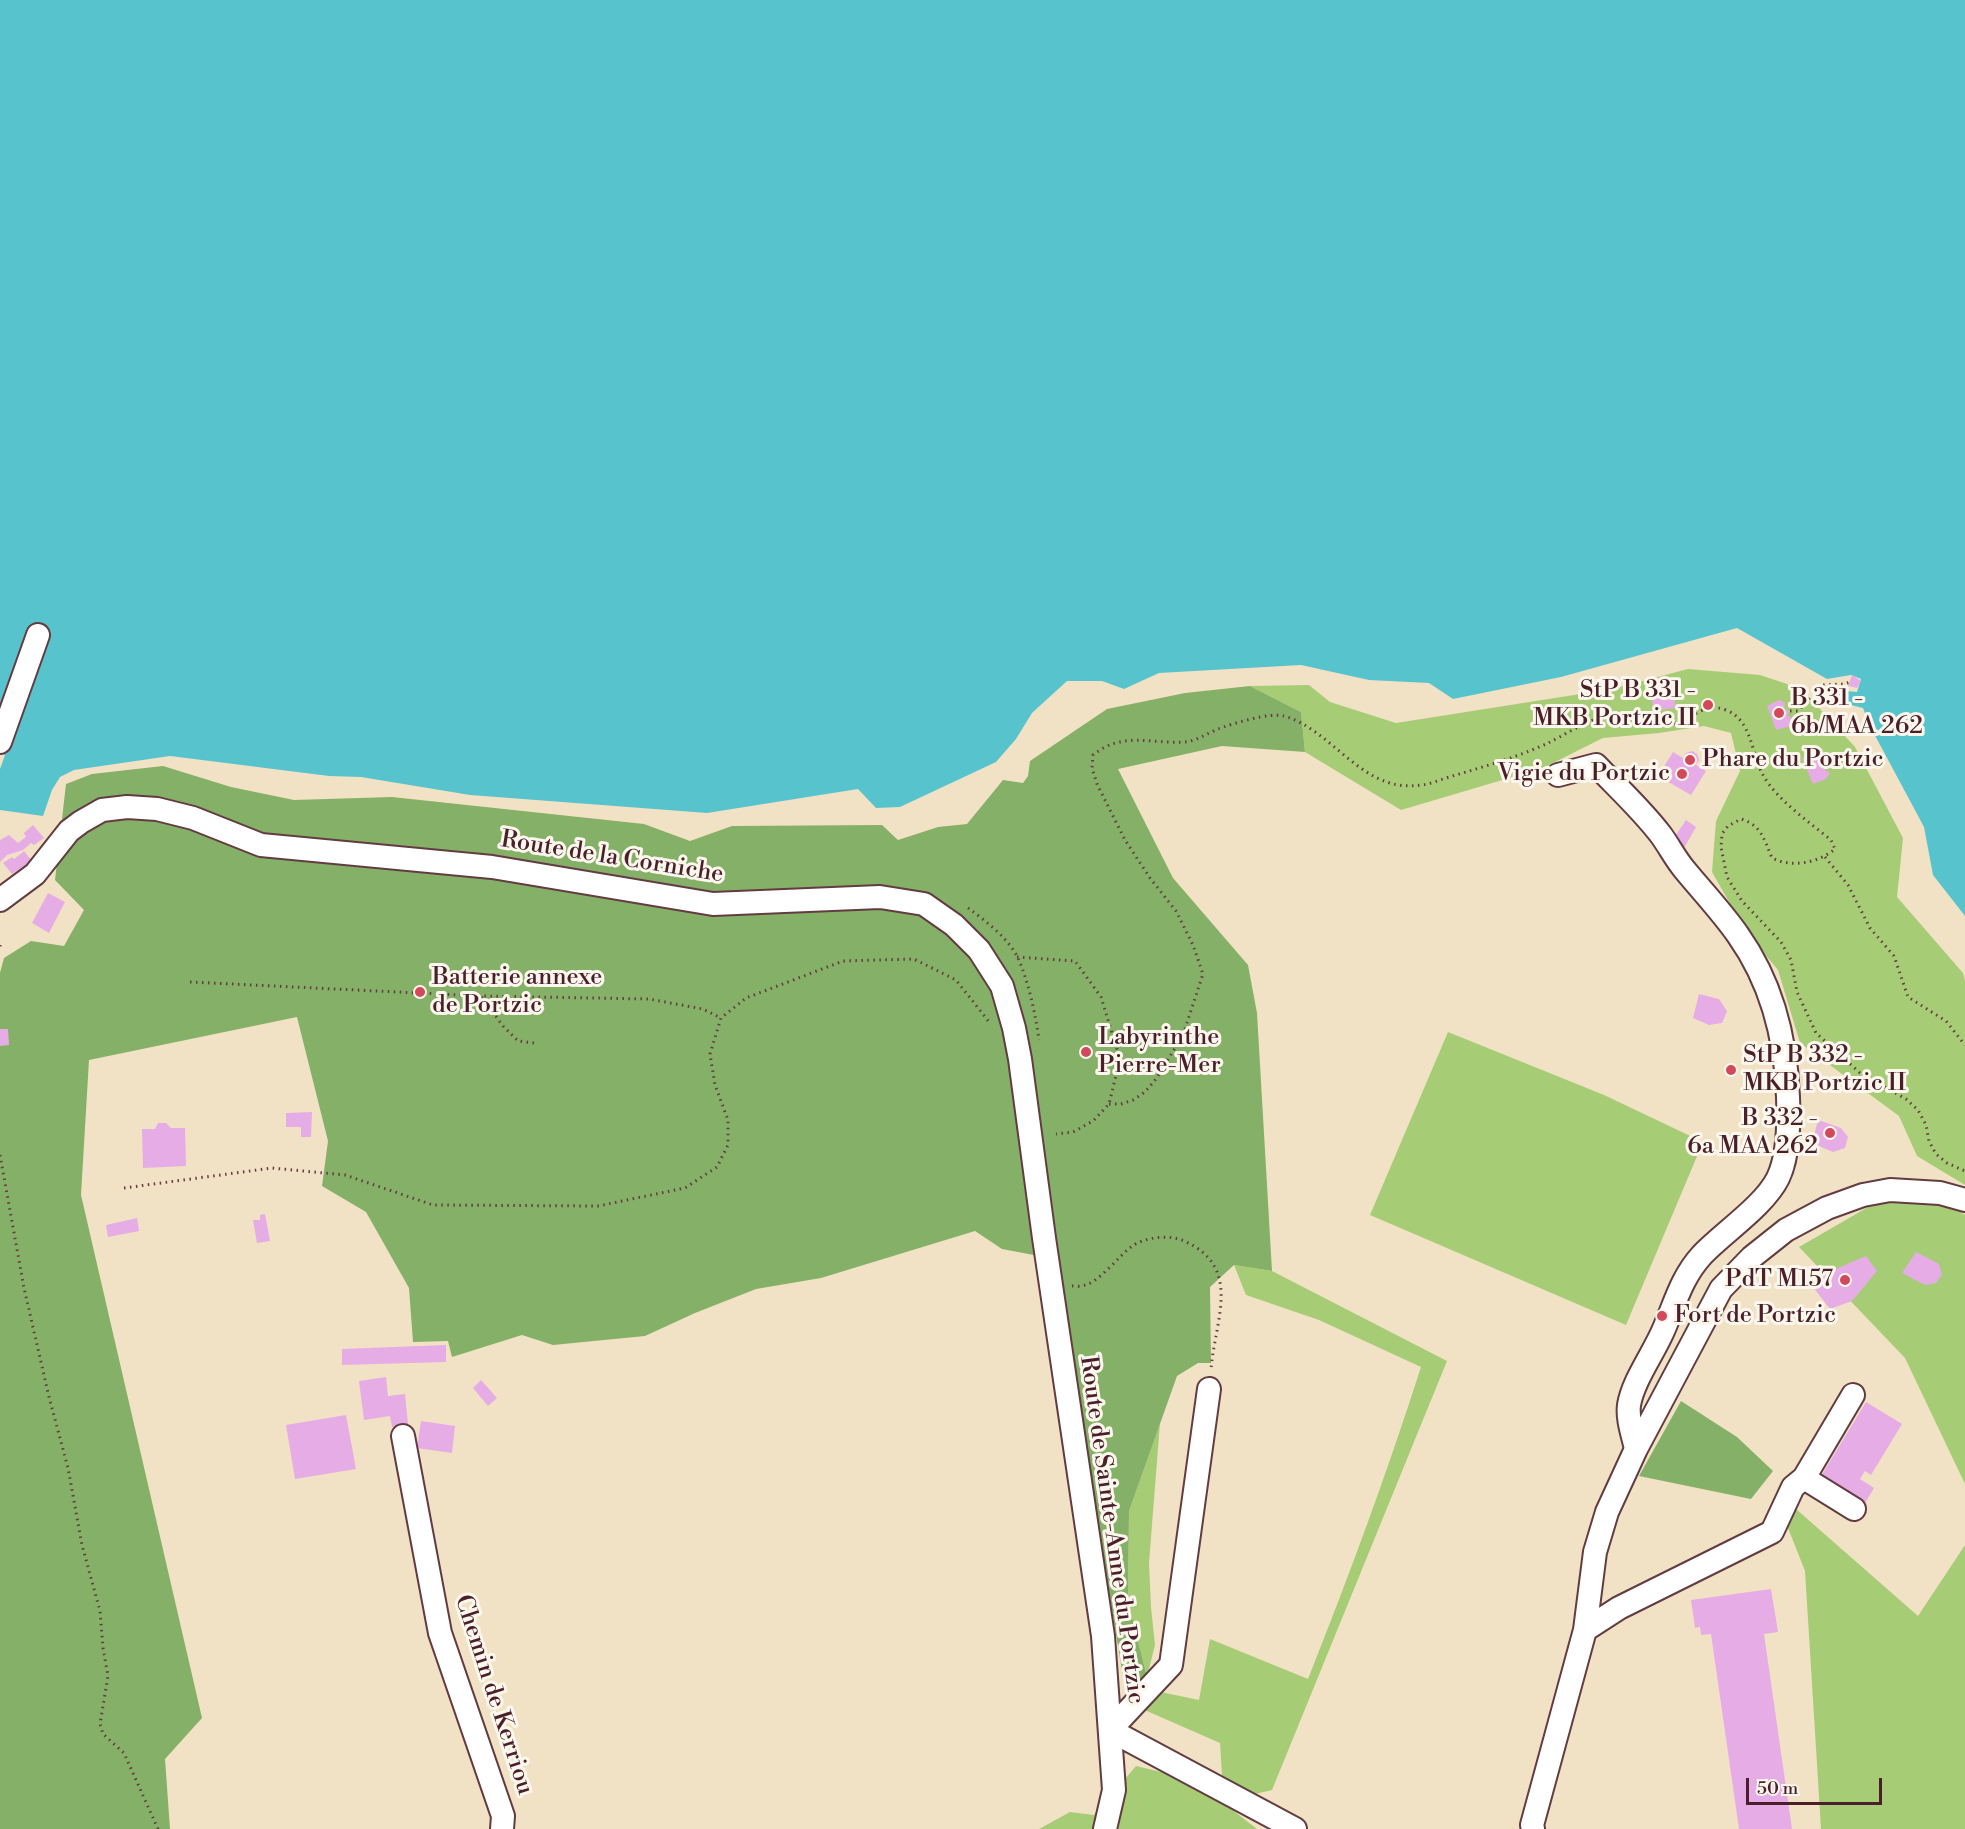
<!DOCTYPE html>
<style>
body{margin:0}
#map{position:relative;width:1965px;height:1829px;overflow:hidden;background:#f2e2c5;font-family:"Libre Bodoni",serif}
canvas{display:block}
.scale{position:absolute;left:1746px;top:1778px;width:136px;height:27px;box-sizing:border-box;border:3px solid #4a1f2b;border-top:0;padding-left:8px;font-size:18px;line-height:21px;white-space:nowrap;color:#4a1f2b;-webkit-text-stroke:4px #fbf7ec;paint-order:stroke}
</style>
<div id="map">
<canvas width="1965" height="1829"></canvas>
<div class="scale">50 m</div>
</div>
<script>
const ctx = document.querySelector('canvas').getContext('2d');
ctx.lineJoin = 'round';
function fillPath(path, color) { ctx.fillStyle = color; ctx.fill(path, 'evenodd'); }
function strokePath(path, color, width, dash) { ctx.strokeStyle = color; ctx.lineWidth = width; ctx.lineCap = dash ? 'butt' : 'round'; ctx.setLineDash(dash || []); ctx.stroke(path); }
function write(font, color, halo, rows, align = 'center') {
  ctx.font = font + ' "Libre Bodoni",serif'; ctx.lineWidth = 6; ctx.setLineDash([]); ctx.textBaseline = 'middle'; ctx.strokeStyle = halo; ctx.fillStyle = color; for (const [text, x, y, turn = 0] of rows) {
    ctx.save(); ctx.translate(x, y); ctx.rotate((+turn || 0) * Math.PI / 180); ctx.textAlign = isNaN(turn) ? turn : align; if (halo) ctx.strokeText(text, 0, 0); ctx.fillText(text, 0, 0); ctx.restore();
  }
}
const green = new Path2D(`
 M1688,669L1760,675L1787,684L1810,698L1855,747L1903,838L1897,897L1963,973L1965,981V1185L1917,1156L1899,1116L1800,1043L1778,970L1746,932L1712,872L1716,821L1740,771L1731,733L1704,726L1659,733L1603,738L1543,768L1401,810L1305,752L1301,712L1250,686L1309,685L1330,702L1396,723L1612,689Z
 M1448,1032L1604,1095L1703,1142L1626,1325L1370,1215Z
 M1938,1198L1965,1215V1484L1905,1358L1799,1247L1875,1203Z
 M1234,1265L1272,1271L1447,1361L1272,1790L1251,1795L1222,1775L1220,1743L1140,1708L1151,1690L1199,1700L1210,1639L1308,1679C1349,1576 1387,1473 1421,1367L1319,1320L1246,1295Z
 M1160,1423L1149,1563L1151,1607L1155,1645L1147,1677L1128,1601L1129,1511Z
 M1796,1509L1918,1616L1965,1545V1829H1821L1805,1571L1786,1523Z
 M1136,1766L1178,1776L1222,1802L1257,1829H1039L1070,1812L1094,1815Z`);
const forest = new Path2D(`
 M1250,686L1301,712L1305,752L1222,746L1118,769L1173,878L1248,965L1257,1013L1272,1271L1234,1265L1210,1287L1211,1363H1198L1177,1376L1129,1511L1128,1601L1147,1677L1125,1689L1055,1259L1002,1249L975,1231L821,1278L756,1289L695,1313L645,1336L553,1345L522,1335L452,1357L448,1341L413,1342L409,1288L366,1212L322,1186L328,1141L297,1017L89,1060L81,1195L202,1718L165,1759L170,1829H0V973L4,958L31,941L64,946L84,910L55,880L66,784L92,774L163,766L231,787L294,800L392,797L644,824L690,841L732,826L882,825L898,840L938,827L967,824L1003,780L1023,783L1028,776L1030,761L1107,709L1185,693Z
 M1681,1401L1737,1437L1773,1471L1751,1499L1639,1476Z`);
const water = new Path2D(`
 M0,0H1965V916L1933,875L1924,827L1871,728L1863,708L1839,702L1835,690L1857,692L1861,679L1851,675L1827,679L1737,628L1561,677L1453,699L1429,683L1369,680L1301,665L1159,673L1124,689L1102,681H1067L1032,713L1016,739L996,762L900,807L876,808L858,789L707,813L470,795L361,777L329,776L170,756L74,770L60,777L52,790L43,816L0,810V769L5,755L0,753Z`);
const building = new Path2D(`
 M1852,675L1861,681L1857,688L1848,686Z
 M1663,691L1667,697L1672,691L1675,697V708L1653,711L1652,700L1654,694L1660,697Z
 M1779,700L1785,703L1784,709L1790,711L1787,715L1793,720L1791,726L1776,730L1767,706Z
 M1692,751L1697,754L1699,760L1696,765L1706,771L1691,795L1658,776L1673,752L1683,758L1686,753Z
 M1816,753L1824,757L1820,762L1828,764L1825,770L1830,773L1826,779L1813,784L1802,758Z
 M1686,820L1696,827L1684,848L1674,838Z
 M33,825L44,838L34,845L31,843L23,850L7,855L0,862V840L9,835L18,843L26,837L24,833Z
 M24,851L32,861L12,874L3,863L12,857L14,859Z
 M48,893L65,902L49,933L32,923Z
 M1699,994L1719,999L1727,1011L1722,1023L1709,1025L1693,1018Z
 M0,1029H8L9,1045L0,1046Z
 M312,1112L311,1137H301V1127H286V1113Z
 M1818,1120L1841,1128L1848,1137L1845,1148L1833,1152L1812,1143Z
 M158,1123H166L171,1128H185L186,1166L143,1168L142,1129H155Z
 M265,1214L270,1241L257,1243L253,1220H260V1215Z
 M137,1218L139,1231L108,1237L106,1225Z
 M1916,1252L1939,1264L1942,1275L1936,1283L1925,1285L1902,1273Z
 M1866,1256L1877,1271L1852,1301L1830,1309L1813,1287L1826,1273Z
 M446,1345V1362L342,1365V1349Z
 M386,1377L388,1396L405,1394L408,1424L392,1427L390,1416L364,1420L359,1381Z
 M481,1380L497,1398L488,1406L473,1388Z
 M1866,1402L1902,1424L1871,1475L1865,1471L1860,1479L1874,1488L1865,1503L1821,1476Z
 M346,1415L356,1469L295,1479L286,1425Z
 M421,1421L455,1426L452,1453L417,1448Z
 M1771,1589L1778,1632L1764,1634L1792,1829H1739L1711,1634L1701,1635L1700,1627L1695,1628L1691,1600Z`);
const path = new Path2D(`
 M1790,711H1798L1810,697L1821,694L1822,685L1844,684L1850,682
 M1825,857L1848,885L1870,928L1894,956L1908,997L1946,1021L1965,1045
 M968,908C986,921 1008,938 1018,958C1028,980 1036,1016 1039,1040
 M0,945V949
 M1017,957L1075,961L1101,997L1120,1059L1109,1104L1093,1121L1073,1132L1056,1134
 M190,982L481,996
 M534,1043L518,1041L503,1026L481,996L649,999L703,1009L721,1018
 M1109,1104H1121L1133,1100L1145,1092L1156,1079L1183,1035L1203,974L1193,945L1176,911L1150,878L1125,840L1097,784L1092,768L1093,755C1123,731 1149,744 1184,742C1196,741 1206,734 1218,729C1231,724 1270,712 1284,716C1335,731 1362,794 1421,785C1432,784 1444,778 1456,775C1486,766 1517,757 1546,744C1563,736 1585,721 1603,717C1620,712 1640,716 1657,719C1662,720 1669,723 1675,723C1692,722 1701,701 1726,710C1752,720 1751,753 1763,775C1776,799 1809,822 1831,840L1835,849C1818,863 1792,868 1772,858C1764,839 1761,825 1741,819L1728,826L1722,834L1721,847L1727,877L1742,901L1781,942L1791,960L1797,992L1816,1033L1860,1073L1906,1099L1918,1110L1926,1125L1929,1141L1936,1154L1947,1163L1965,1171
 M0,1155L24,1288L49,1397L68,1468L82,1545L100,1611L103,1648L108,1676L100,1724L103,1734L124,1753L158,1829
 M124,1188L272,1168L345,1175L433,1205L598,1206L685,1188L717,1167L728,1145V1120L715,1085L710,1054L721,1018L746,998L843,961L914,959L956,980L990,1023
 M1072,1286C1076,1286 1082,1287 1085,1285C1099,1282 1119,1256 1131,1247C1144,1237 1169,1234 1184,1241C1243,1267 1215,1320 1211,1369`);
const minor = new Path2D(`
 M0,742L38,635
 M1558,775L1596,765C1618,788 1642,810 1661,835C1669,846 1675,858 1684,869C1702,891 1722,912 1738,935C1772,983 1786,1040 1788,1097C1789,1122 1789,1155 1778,1178C1764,1206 1724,1232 1702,1255C1681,1278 1675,1304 1663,1331C1653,1354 1633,1381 1629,1405C1627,1419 1633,1435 1636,1449
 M0,900L35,874L69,831L81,822L102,810L127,807L157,809L193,818L261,845L492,867L713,904L880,897L924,904L954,925L979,950L1002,986L1014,1028L1020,1059L1044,1238L1103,1636L1114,1790L1105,1829
 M1209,1389L1171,1665L1110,1730L1295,1829
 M403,1436L440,1633L503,1816L502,1829
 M1804,1478L1854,1509
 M1585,1630L1619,1608L1772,1532L1793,1487L1804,1478L1853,1395
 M1533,1829L1532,1825L1585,1630L1595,1552L1607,1512L1636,1449L1721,1289L1752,1257L1786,1230L1827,1208L1863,1195L1890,1190L1940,1193L1965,1200`);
const markers = [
 [1708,705,6,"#d1495b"],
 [1779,713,6,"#d1495b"],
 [1690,760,6,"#d1495b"],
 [1682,774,6,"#d1495b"],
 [420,992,6,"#d1495b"],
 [1086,1052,6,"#d1495b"],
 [1731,1070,6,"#d1495b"],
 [1830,1133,6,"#d1495b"],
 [1845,1280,6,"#d1495b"],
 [1662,1316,6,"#d1495b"]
];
const poiNames = [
 ["StP B 331 -",1696,691,"right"],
 ["MKB Portzic II",1696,719,"right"],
 ["B 331 -",1791,699],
 ["6b/MAA 262",1791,727],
 ["Phare du Portzic",1702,760],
 ["Vigie du Portzic",1670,774,"right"],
 ["Batterie annexe",432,978],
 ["de Portzic",432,1006],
 ["Labyrinthe",1098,1038],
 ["Pierre-Mer",1098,1066],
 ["StP B 332 -",1743,1056],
 ["MKB Portzic II",1743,1084],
 ["B 332 -",1818,1119,"right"],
 ["6a MAA 262",1818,1147,"right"],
 ["PdT M157",1833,1280,"right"],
 ["Fort de Portzic",1674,1316]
];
const streetNames = [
 ["Route de la Corniche",612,858,9],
 ["Route de Sainte-Anne du Portzic",1111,1530,82],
 ["Chemin de Kerriou",493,1695,72]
];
fillPath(green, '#a7cc76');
fillPath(forest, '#85b067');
fillPath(water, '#57c4cd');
fillPath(building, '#e5ace5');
strokePath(minor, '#633c42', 26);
strokePath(path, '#633c42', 3, [1.5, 4.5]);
strokePath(minor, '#fff', 22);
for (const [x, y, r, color] of markers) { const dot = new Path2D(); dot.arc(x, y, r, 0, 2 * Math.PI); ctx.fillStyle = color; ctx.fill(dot); strokePath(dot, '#fbf7ec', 2); }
write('24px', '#4a1f2b', '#fbf7ec', poiNames, 'left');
write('24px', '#4a1f2b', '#fbf7ec', streetNames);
</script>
